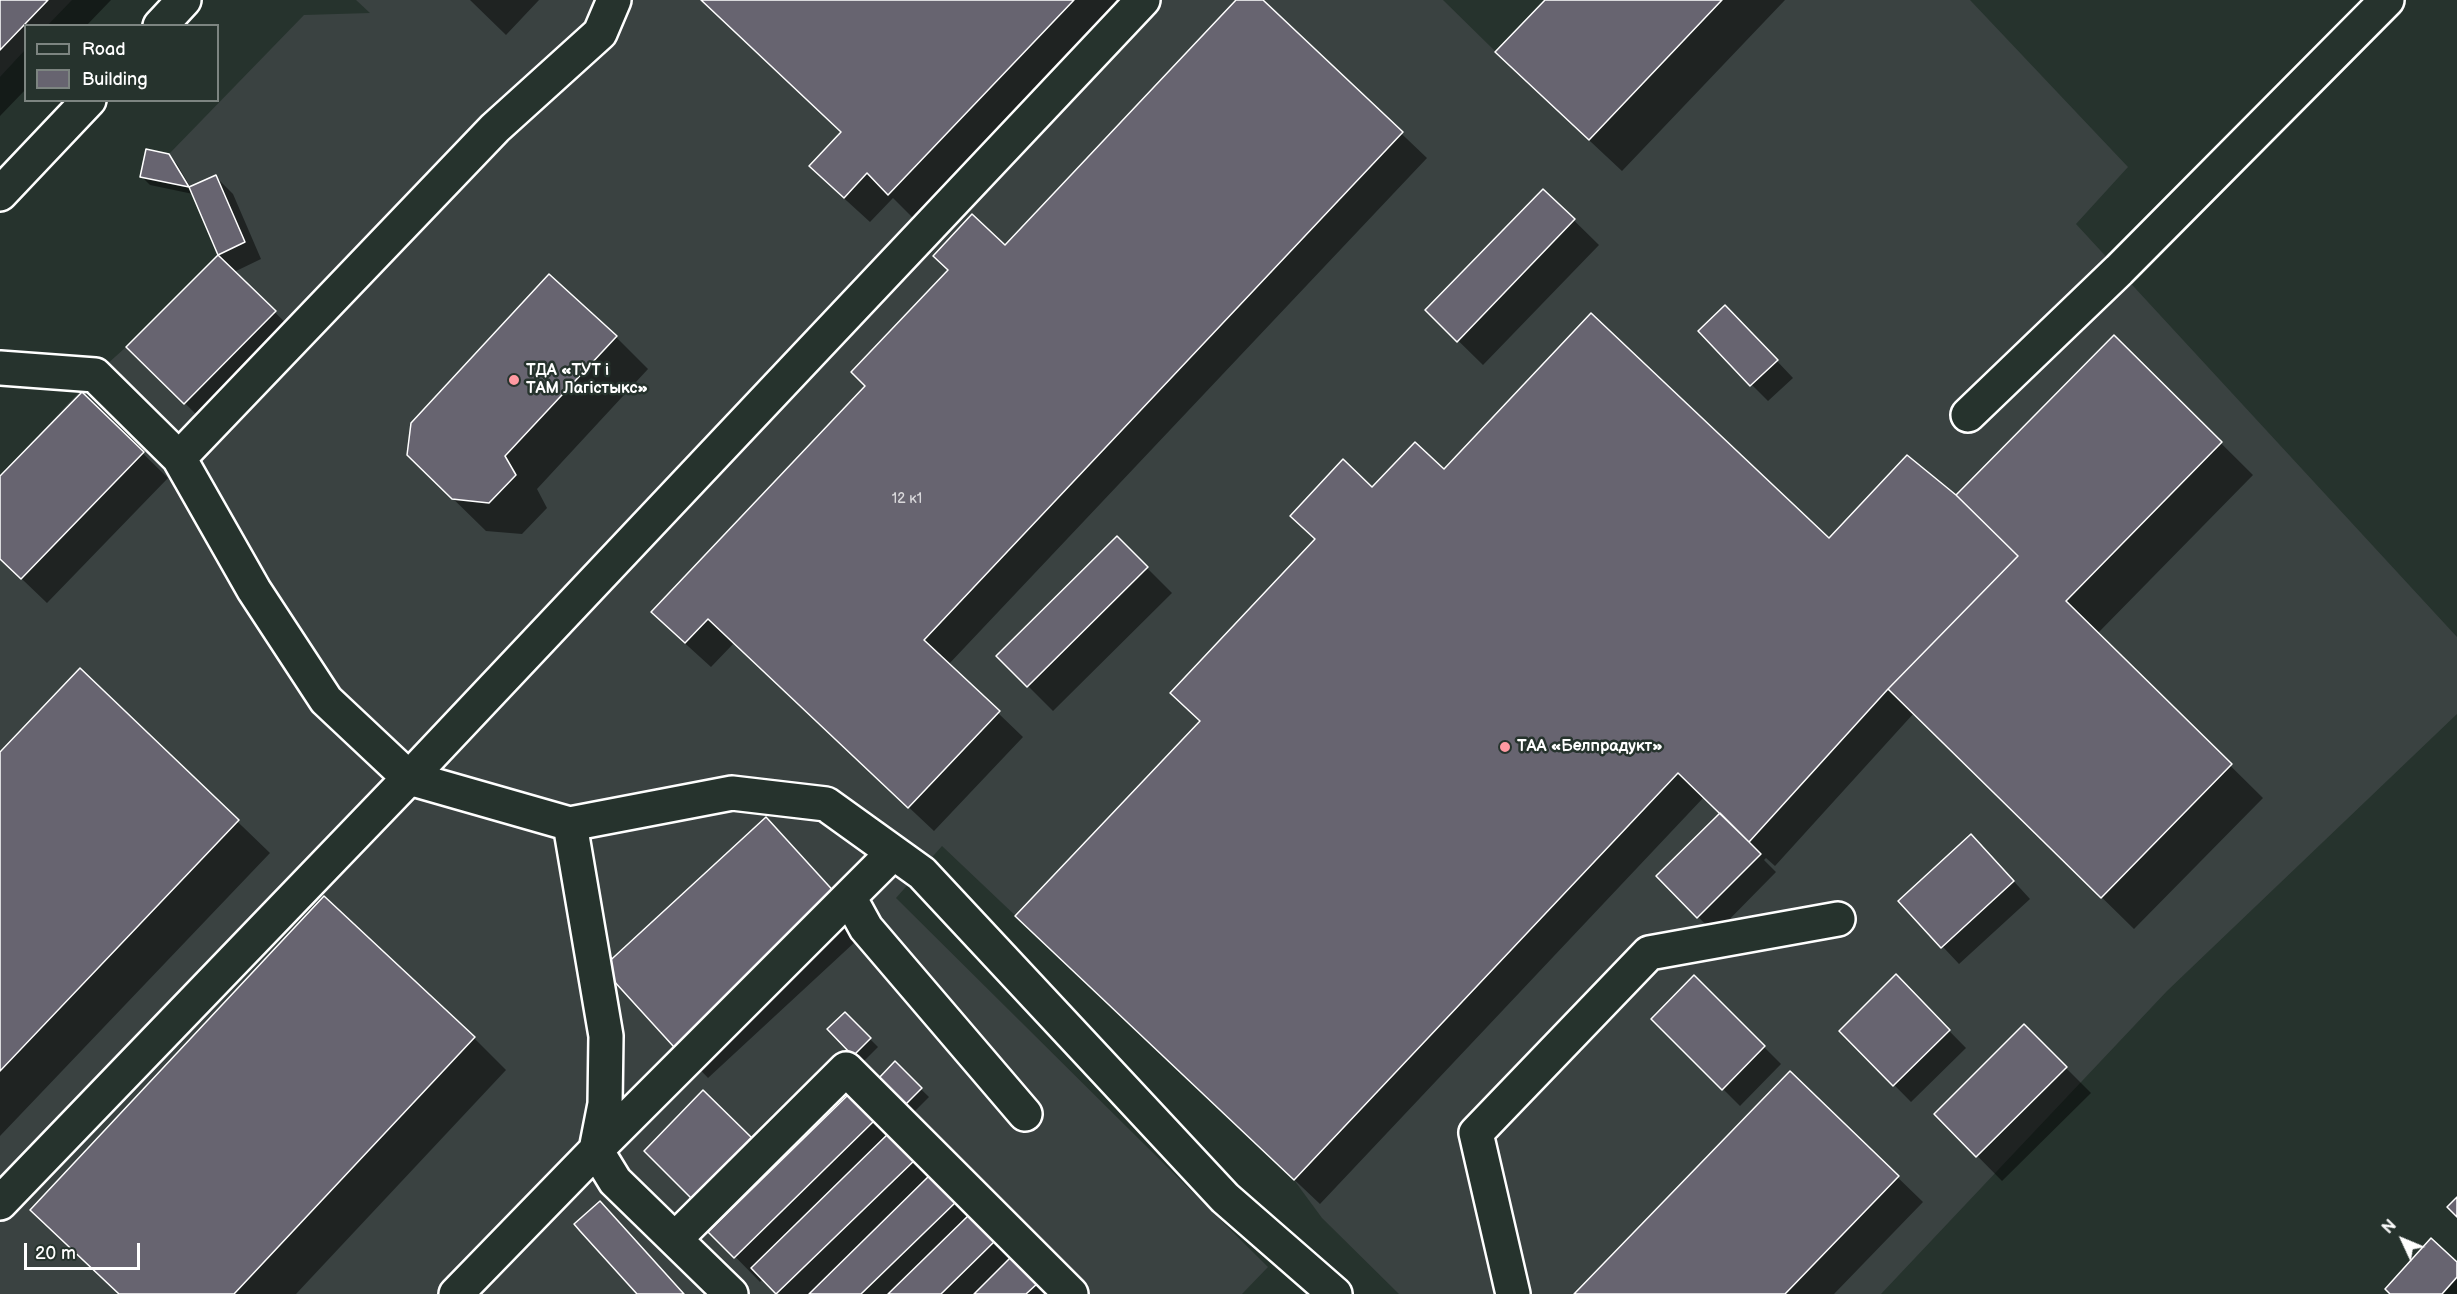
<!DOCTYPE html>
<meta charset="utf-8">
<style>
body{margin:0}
#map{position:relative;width:2457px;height:1294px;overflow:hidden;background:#26332d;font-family:"Balsamiq Sans",sans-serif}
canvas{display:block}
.legend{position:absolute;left:24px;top:24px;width:195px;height:78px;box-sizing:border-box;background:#26332d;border:2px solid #7d8581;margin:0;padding:8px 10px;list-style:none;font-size:18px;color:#fff}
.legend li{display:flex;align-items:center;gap:12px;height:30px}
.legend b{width:30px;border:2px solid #7d8581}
.north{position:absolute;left:2373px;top:1210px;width:60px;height:60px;-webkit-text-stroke:4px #26332d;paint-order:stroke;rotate:314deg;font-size:16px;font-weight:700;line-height:24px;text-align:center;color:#fff}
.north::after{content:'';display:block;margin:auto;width:21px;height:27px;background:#fff;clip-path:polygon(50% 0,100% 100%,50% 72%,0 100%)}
.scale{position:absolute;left:24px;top:1243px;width:116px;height:27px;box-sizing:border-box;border:3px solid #fff;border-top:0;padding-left:8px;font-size:18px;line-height:21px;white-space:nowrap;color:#fff;-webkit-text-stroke:4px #26332d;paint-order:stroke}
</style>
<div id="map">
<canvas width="2457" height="1294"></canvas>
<ul class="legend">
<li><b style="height:8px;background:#26332d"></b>Road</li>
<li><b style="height:16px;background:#676470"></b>Building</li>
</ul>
<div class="north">N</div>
<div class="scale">20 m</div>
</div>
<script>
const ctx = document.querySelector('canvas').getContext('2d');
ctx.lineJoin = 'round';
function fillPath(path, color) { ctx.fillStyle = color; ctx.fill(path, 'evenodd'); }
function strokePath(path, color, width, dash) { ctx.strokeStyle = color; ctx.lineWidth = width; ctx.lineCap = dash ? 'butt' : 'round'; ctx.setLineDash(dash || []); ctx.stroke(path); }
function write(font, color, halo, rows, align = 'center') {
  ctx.font = font + ' "Balsamiq Sans",sans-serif'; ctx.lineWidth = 5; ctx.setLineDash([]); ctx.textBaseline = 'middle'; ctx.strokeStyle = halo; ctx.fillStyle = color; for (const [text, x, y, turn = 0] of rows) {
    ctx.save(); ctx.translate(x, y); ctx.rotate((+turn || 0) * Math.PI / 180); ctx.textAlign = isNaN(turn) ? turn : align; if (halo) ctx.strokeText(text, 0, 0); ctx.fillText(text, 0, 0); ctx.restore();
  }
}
const built = new Path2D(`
 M0,0H72L48,25L26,26L25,50L0,77Z
 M356,0H1443L1495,51L1545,0H1970L2128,167L2076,224L2457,637V714L2167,991L1881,1294H1399L1322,1218L1294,1180L942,846L896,898L1268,1267L1242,1294H0V476L95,375L126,347L218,255L189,187L169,154L304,15L370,13Z`);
const shadow = new Path2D(`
 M0,0H111L86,26H26V89L0,116Z
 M470,0H539L506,35Z
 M701,0H1123L914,219L893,198L870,222L836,191L842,133Z
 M1239,0H1261L1427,158L948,665L1023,737L934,831L734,643L711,667L678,637L866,386L950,270L1005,247Z
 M1546,0H1785L1622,171L1529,84Z
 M169,156L177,164L191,188L216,177L233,194L261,259L234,272L300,337L210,428L128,347L220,255L193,194L150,185L142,177Z
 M1544,191L1599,245L1483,365L1427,310Z
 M1742,324L1793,378L1768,401L1751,384Z
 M616,337L648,369L537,489L547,508L522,534L486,531L441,487Z
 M2114,337L2253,475L2097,634L2263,798L2134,929L1914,713L1775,866L1766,858L1764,860L1776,872L1715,934L1658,876L1721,814L1704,797L1320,1204L1042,941L1373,489L1444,471L1829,540L1956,497Z
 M82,394L168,478L47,603L0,558V478Z
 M1117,538L1172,593L1053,711L998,656Z
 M80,670L270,853L0,1136V754Z
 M766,819L869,929L708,1078L604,968Z
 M1988,853L2030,899L1959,964L1900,901Z
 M1694,977L1781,1064L1740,1106L1653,1019Z
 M1896,977L1966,1048L1911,1102L1841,1031Z
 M845,1014L878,1047L862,1063L829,1029Z
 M2024,1026L2091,1093L2002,1181L1936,1114Z
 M474,1038L506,1070L296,1294H119Z
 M895,1064L929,1097L913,1113L880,1079Z
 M1790,1073L1923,1202L1834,1294H1576Z
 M703,1093L768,1156L710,1214L646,1151Z
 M849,1096L889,1136L892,1132L1048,1294H779L763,1278L760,1282L711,1232Z
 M2457,1264V1294H2391Z`);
const building = new Path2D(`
 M0,0H48L0,50Z
 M701,0H1074L888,195L867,173L844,198L809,166L841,132Z
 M1236,0H1263L1403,132L924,640L1000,711L908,808L708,619L685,643L651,612L865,386L851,372L948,270L933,256L972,214L1005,245Z
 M1545,0H1722L1589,140L1495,52Z
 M146,149L169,154L189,187L140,177Z
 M216,175L245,242L218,255L189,187Z
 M1543,189L1575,219L1457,342L1425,310Z
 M218,255L276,311L184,404L126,347Z
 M549,274L617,336L505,456L516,475L489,503L452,499L407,455L411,423Z
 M1725,305L1778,360L1750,386L1698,331Z
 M1591,313L1829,538L1907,455L1956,495L2018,556L1888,689L1749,842L1678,773L1294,1180L1015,916L1200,721L1170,693L1315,539L1290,516L1343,459L1372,487L1415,442L1444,469Z
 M2114,335L2222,442L2066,601L2232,764L2101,898L1888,689L2018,556L1956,495Z
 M82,392L144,452L21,579L0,559V476Z
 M1117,536L1148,567L1027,687L996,656Z
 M80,668L239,820L0,1071V752Z
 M1720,813L1761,854L1697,918L1656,876Z
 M766,817L838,896L674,1047L602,968Z
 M1971,834L2014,881L1941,948L1898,901Z
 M324,896L475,1037L234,1294H119L30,1210Z
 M1896,974L1950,1030L1893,1086L1839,1031Z
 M1694,975L1765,1046L1722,1090L1651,1019Z
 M845,1012L871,1038L853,1056L827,1029Z
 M2024,1024L2067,1067L1976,1157L1934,1114Z
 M895,1061L922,1088L904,1106L878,1079Z
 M1790,1071L1899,1176L1785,1294H1574Z
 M703,1090L752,1138L692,1199L644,1151Z
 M849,1094L875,1120L734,1258L708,1232Z
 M892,1130L918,1157L776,1294L751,1268Z
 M931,1174L957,1201L861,1294H809Z
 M2457,1197V1217L2447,1207Z
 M600,1201L684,1294H637L580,1231L574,1224Z
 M971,1213L997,1239L941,1294H888Z
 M2431,1238L2457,1262V1277L2442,1294H2390L2385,1289Z
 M1012,1256L1038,1283L1026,1294H974Z`);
const minor = new Path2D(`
 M160,26L184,0
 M0,194L89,100
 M0,368L95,375L179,458L254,590L326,700L409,778L570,824L732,793L826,804L922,873L1225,1198L1335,1294
 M1968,415L2119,270L2387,0
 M179,458L495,128L600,33L614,0
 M849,897L866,928L1025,1114
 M0,1203L409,778L1143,0
 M675,1239L846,1069L1071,1294
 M456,1294L596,1150L605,1104L606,1036L570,824
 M731,1294L615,1181L596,1150L893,853
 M1513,1294L1476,1133L1649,953L1838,919`);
const markers = [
 [514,380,6,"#ff9aa2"],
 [1505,747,6,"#ff9aa2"]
];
const numberNames = [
 ["12 к1",907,499]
];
const poiNames = [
 ["ТДА «ТУТ і",526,371],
 ["ТАМ Лагістыкс»",526,389],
 ["ТАА «Белпрадукт»",1517,747]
];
fillPath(built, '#3a4241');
fillPath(shadow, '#0007');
fillPath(building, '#676470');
strokePath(building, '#fff', 1.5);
strokePath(minor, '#fff', 38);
strokePath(minor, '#26332d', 33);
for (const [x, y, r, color] of markers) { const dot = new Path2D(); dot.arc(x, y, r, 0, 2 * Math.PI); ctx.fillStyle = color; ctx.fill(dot); strokePath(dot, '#26332d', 2); }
write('14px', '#d9d8db', null, numberNames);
write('bold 16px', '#fff', '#26332d', poiNames, 'left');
</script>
